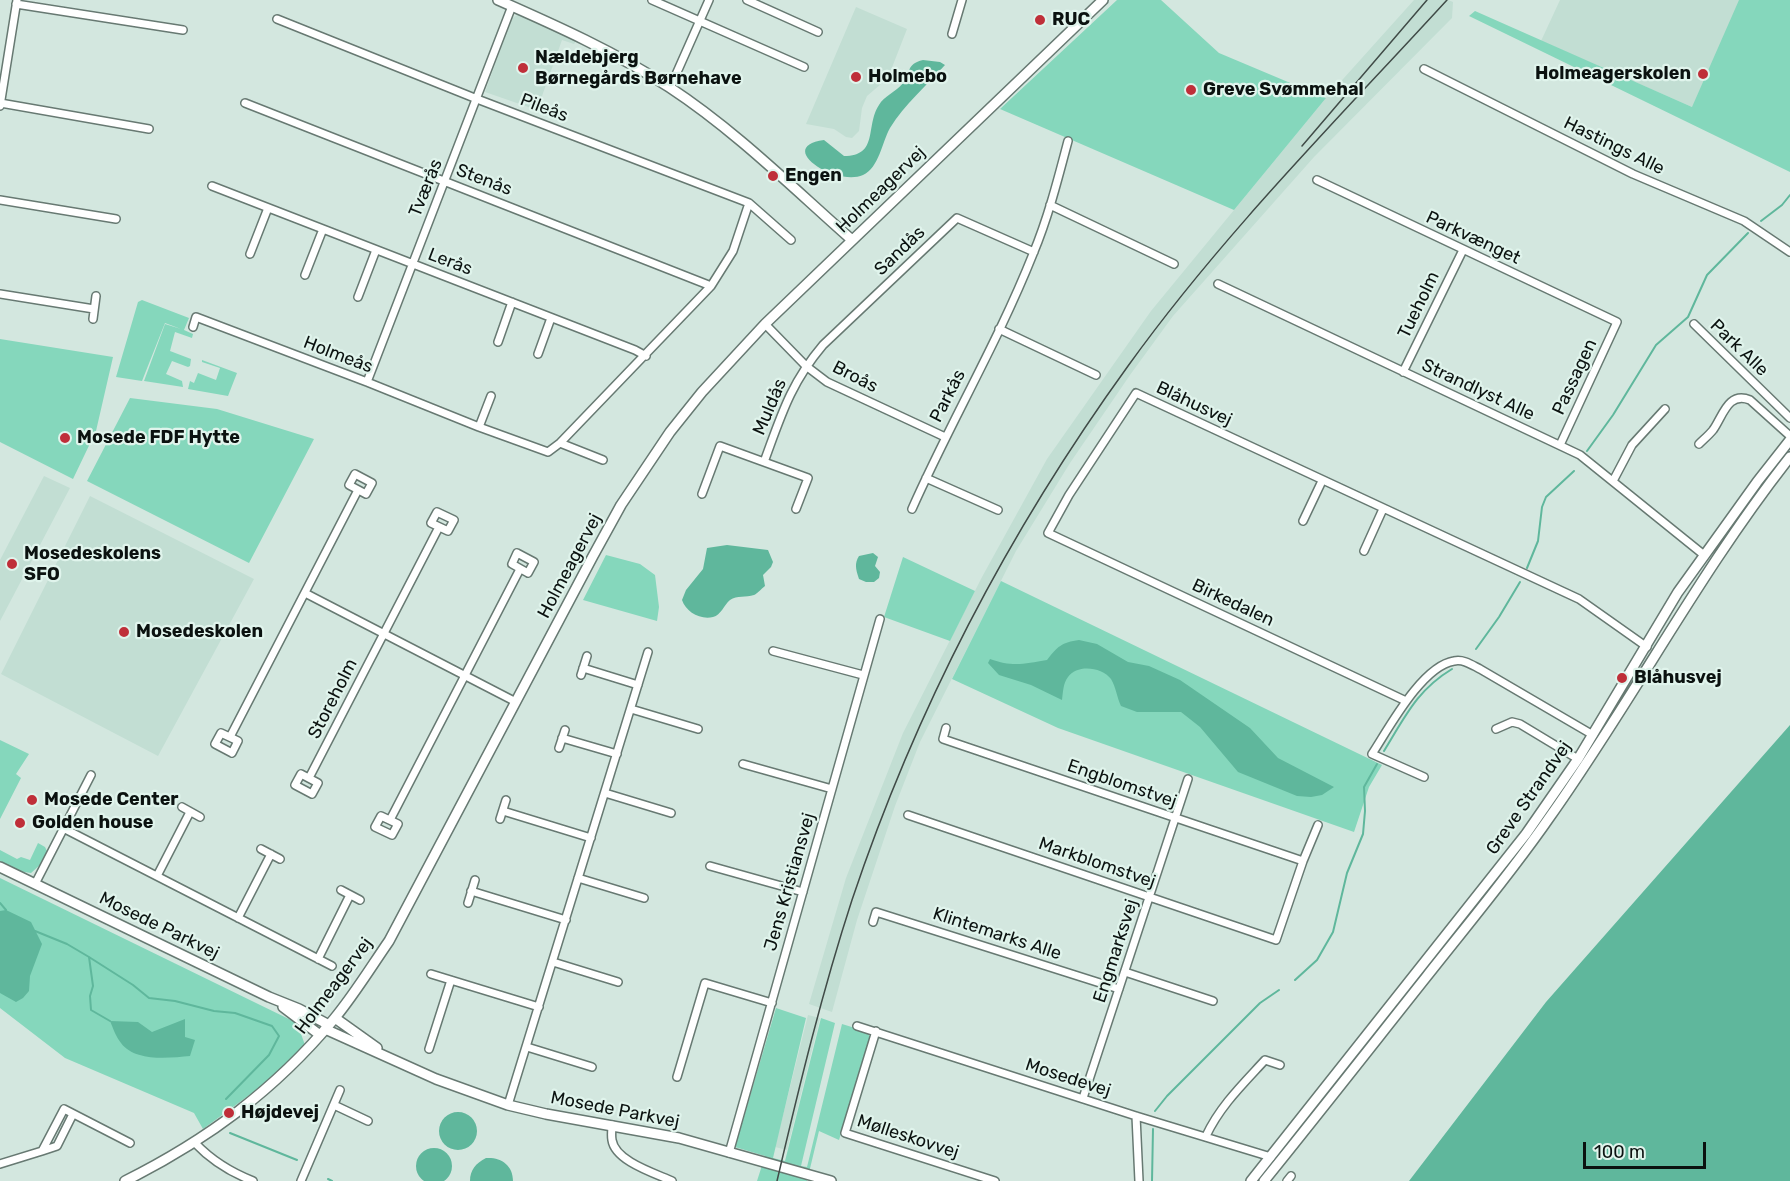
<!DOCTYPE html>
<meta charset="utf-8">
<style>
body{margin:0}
#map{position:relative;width:1790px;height:1181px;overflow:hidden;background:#d3e7df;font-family:Rubik,sans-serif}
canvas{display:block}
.scale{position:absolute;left:1583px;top:1142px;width:123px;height:27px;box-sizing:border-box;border:3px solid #0b1210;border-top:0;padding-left:8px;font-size:18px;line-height:21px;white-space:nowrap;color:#0b1210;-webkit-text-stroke:4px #e0f4ec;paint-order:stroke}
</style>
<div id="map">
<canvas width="1790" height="1181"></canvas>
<div class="scale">100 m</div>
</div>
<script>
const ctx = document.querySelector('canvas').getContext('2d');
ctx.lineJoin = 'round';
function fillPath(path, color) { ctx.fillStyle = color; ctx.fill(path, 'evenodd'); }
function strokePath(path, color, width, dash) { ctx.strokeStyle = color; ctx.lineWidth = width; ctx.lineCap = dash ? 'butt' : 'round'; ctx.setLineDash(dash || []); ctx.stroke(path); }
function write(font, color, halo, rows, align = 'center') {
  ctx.font = font + ' Rubik,sans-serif'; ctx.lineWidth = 4.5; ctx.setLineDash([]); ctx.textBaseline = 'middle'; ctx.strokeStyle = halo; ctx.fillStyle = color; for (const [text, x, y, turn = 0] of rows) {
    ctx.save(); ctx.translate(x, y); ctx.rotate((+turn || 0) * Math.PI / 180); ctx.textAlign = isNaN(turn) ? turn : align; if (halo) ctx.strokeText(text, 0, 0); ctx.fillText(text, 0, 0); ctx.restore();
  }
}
const built = new Path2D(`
 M1414,0H1448L1453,2L1452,18L1314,157L1173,316L1130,375L1070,463L1016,551L920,742L895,806L857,920L832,1012L809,1004L846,878L903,733L982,577L1047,459L1151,311L1326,98Z
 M1560,0H1790L1692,107L1541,41Z
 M856,7L907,29L891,70L881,84L867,96L862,108L859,131L852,138L846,137L834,129L806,124Z
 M519,14L576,41L574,44L562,40L537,110L485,92L512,18Z
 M44,476L70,488L0,621V560Z
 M90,496L254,579L158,756L1,674Z
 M808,1015L820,1018L787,1150L775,1147Z`);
const green = new Path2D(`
 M1117,0H1161L1219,53L1326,98L1234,210L1000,109Z
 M1739,0H1790V172L1469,16L1475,11L1692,107Z
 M142,300L189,318L184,330L193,334L192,338L175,332L170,351L191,359L190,366L188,367L172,361L166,374L182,381L183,387L144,381L165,324L181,329L165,323L142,381L116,377L138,302Z
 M0,339L113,357L96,431L73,479L0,442Z
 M202,360L237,373L228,396L188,389L190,381L194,383L198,373L216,380L220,368L202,362Z
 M130,398L217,409L314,439L249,563L87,481Z
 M606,555L640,564L655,575L659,607L657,621L583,600Z
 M903,557L975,591L950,641L884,617Z
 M1001,581L1382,765L1369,787L1354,832L1058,728L952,679Z
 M0,740L29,754L16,774L21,778L0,819Z
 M38,843L45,847L47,851L41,864L31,873L18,871L0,861V850L17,859L21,857L30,860Z
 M0,878L297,1023L305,1045L267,1082L203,1129L194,1113L65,1058L0,1008Z
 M776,1008L806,1018L773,1158L785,1161L821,1018L835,1023L801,1166L807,1167L842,1024L868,1032L870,1039L839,1140L819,1131L807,1181H757L765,1156L735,1147Z`);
const water = new Path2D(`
 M923,60L940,62L945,65C927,85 904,105 890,128C882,142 879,168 863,175C836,187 774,147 824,140L844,156C879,156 865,126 879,105C884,96 896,92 903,83C911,72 906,64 923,60Z
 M727,545L768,550L773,562L771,567L763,575L765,586C761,589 757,594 754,595C746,598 737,595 730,600C724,605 721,615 713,617C700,620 686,612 682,600L686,590L703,569L707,548Z
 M873,553L878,557L875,566L880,572L879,578L874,582H866L859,579C856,570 854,564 859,556Z
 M1079,640L1097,644L1128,662L1149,666L1180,680L1250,728L1278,758L1334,787L1322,795L1311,797L1297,796L1238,772L1200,727L1181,712H1137L1121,706C1117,698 1116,687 1111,679C1102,667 1077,664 1068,677C1063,683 1063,693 1062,700L1031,685L999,675L988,663L990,659C1012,667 1024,664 1047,660C1057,647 1062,642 1079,640Z
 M1790,725V1181H1409L1546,1002Z
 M6,910L31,922L42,944L30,976L29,991L23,998L16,1002L0,993V911Z
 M185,1019V1037L195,1040L190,1056C169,1058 135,1062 121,1043C116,1037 113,1028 110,1021L138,1022L152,1032Z
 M439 1131a19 19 0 1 1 38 0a19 19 0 1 1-38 0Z
 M416 1166a18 18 0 1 1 36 0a18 18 0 1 1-36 0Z
 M486,1158C501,1157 513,1165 513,1181H470C470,1170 476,1163 486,1158Z`);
const stream = new Path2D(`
 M1761,221L1782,205L1790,195
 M1587,451L1613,415L1656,345L1688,317L1707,275L1748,233
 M1527,568L1538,541L1542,507L1546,497L1574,471
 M1476,649L1499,617L1520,582
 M1384,751C1405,717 1417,690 1452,669
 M0,903L6,910
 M35,931L67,944L89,957L133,985L149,998L175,1001L214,1011L235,1013L272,1026L279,1036L269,1055L226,1099
 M89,957L93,986L90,996L91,1010L110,1021
 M1295,980L1317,960L1333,932L1347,873L1363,834L1365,811L1364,787L1377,764
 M1155,1111L1167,1096L1260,1003L1279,990
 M230,1133L297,1160
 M328,1179L332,1181
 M1152,1181L1153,1129`);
const street = new Path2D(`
 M652,0L804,67
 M747,0L818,32
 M16,4L183,30
 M277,19L477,99L749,203L791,240
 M952,34L962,0
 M1424,69L1633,174L1744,221L1790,252
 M670,88L709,0
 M0,103L149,129
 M245,103L711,286
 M0,106L17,0
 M1317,180L1617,322L1560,445
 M212,186L635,350L646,356
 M0,200L116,219
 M1050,205L1174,264
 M250,254L268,208
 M305,275L323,229
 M1218,284L1580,455L1704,555
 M0,294L94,309
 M358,297L376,250
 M93,319L96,296
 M765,324L806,366L827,382L945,437
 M1694,324L1790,418
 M193,327L196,317L367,382L479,427L548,452L560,443L711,286L733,251L749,203
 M999,329L1096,375
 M498,342L512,302
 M538,354L551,318
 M1403,372L1463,250
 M367,382L512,6
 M479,427L491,396
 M560,443L603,460
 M1699,444C1703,440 1709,435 1713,430C1723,416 1728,391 1750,400L1790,436
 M764,462C781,416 790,384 823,345L957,218L1034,252
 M355,474L372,483L366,494L349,485Z
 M926,478L998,510
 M1613,481L1632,445L1665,409
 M702,494L720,446L808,478L796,509
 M912,509C950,423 998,342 1033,254C1048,218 1058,179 1068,141
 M437,512L454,520L448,531L431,523Z
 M1303,521L1322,481
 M1364,551L1383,509
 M517,553L534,562L528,573L512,564Z
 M305,593L516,702
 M773,651L863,675
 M583,668L638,685
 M581,675L587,656
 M1406,701L1048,533L1069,495L1136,393L1579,599L1647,647
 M631,709L698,729
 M946,728L943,739L1303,861
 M1496,729L1512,722L1520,724L1578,759
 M221,733L238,741L232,753L215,744Z
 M230,737L358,490
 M562,738L617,754
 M559,748L565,730
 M743,764L832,789
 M301,774L318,783L312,794L295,785Z
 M1424,777L1372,754C1389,728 1422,666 1454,661C1464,659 1472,665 1480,669L1593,735
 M309,778L439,527
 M605,793L671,813
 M182,807L200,817
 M503,811L591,838
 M908,815L1276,940L1303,861L1318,825
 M381,816L398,824L392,835L375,827Z
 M500,819L506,800
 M390,820L520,569
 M63,828L332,966
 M261,849L280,859
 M710,866L803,892
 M157,876L190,812
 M578,878L644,898
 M35,884L91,775
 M341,890L360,900
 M471,891L566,920
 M468,903L475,880
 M238,918L271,854
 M873,922L876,912L1119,989
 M318,959L350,895
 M553,962L618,982
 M1125,972L1213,1001
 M431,974L539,1007
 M857,1026L1136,1116L1271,1157
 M876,1031L845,1133L995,1181
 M527,1047L592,1067
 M429,1049L451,980
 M677,1077L705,983L772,1003
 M1083,1098L1188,779
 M334,1105L368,1121
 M508,1105L648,652
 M1136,1116L1139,1181
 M612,1125C612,1130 611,1135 612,1140C615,1161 654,1173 672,1181
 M1206,1136C1220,1106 1243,1084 1265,1060L1280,1065
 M195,1143C212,1161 230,1172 253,1181
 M42,1151L57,1146L73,1114
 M729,1153L880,619
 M0,1164L42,1151L64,1109L130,1143
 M301,1181L340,1090
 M1287,1181L1291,1176`);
const secondary = new Path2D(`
 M498,0C557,26 615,52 669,87C736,131 793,188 852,240
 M0,867L269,997L299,1009L329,1025
 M283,1007L320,1035
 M335,1018L377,1048
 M325,1029L436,1079L508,1105L546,1114L679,1138L831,1181
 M125,1181C207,1140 275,1090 334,1019C354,995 371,967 389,941L593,556L621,505L670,432L702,392L765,324L1103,0
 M1251,1181L1526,834L1578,759L1678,592L1757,482L1790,440
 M1264,1181C1319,1113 1373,1044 1427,976C1468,924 1511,873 1549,818C1633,700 1700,571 1790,457`);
const tram = new Path2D(`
 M1302,146L1427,0
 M777,1181C799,1087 822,992 852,900C916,709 1010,529 1128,366C1223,234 1338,119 1447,0`);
const markers = [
 [1040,20,6,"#bf2f39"],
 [523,68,6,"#bf2f39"],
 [1703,74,6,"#bf2f39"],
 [856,77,6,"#bf2f39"],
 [1191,90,6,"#bf2f39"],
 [773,176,6,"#bf2f39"],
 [65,438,6,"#bf2f39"],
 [12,564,6,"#bf2f39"],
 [124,632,6,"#bf2f39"],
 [1622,678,6,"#bf2f39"],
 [32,800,6,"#bf2f39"],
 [20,823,6,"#bf2f39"],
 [229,1113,6,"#bf2f39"]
];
const poiNames = [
 ["RUC",1052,20],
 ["Nældebjerg",535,58],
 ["Børnegårds Børnehave",535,79],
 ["Holmeagerskolen",1691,74,"right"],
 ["Holmebo",868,77],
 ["Greve Svømmehal",1203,90],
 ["Engen",785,176],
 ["Mosede FDF Hytte",77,438],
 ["Mosedeskolens",24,554],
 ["SFO",24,575],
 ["Mosedeskolen",136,632],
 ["Blåhusvej",1634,678],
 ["Mosede Center",44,800],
 ["Golden house",32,823],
 ["Højdevej",241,1113]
];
const streetNames = [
 ["Pileås",544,108,21],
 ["Hastings Alle",1614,146,26],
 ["Stenås",484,180,21],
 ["Tværås",426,188,-68],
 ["Holmeagervej",881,190,-44],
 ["Parkvænget",1473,238,25],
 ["Sandås",900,251,-44],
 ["Lerås",450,262,21],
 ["Tueholm",1419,305,-64],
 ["Park Alle",1739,348,44],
 ["Holmeås",338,355,21],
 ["Broås",855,377,27],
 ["Passagen",1575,377,-65],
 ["Strandlyst Alle",1478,390,25],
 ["Parkås",948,396,-63],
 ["Blåhusvej",1194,404,25],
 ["Muldås",770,407,-67],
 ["Holmeagervej",570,566,-62],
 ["Birkedalen",1233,603,25],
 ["Storeholm",333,699,-63],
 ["Engblomstvej",1122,784,19],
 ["Greve Strandvej",1529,798,-55],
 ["Markblomstvej",1097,863,19],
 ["Jens Kristiansvej",790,882,-74],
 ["Mosede Parkvej",159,926,26],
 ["Klintemarks Alle",997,934,18],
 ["Engmarksvej",1116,951,-72],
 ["Holmeagervej",334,986,-53],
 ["Mosedevej",1068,1078,18],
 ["Mosede Parkvej",615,1110,11],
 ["Mølleskovvej",908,1137,18]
];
fillPath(built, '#c2ded3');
fillPath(green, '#85d7bc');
fillPath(water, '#5fb79c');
strokePath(stream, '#5fb79c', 2);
strokePath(street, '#677972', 10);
strokePath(secondary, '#677972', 12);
strokePath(street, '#fff', 7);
strokePath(secondary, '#fff', 9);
strokePath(tram, '#404b47', 1.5);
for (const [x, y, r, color] of markers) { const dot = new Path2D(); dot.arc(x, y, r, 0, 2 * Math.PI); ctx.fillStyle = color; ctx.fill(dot); strokePath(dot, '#e0f4ec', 2); }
write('bold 18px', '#0b1210', '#e0f4ec', poiNames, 'left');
write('18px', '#0b1210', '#e0f4ec', streetNames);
</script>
